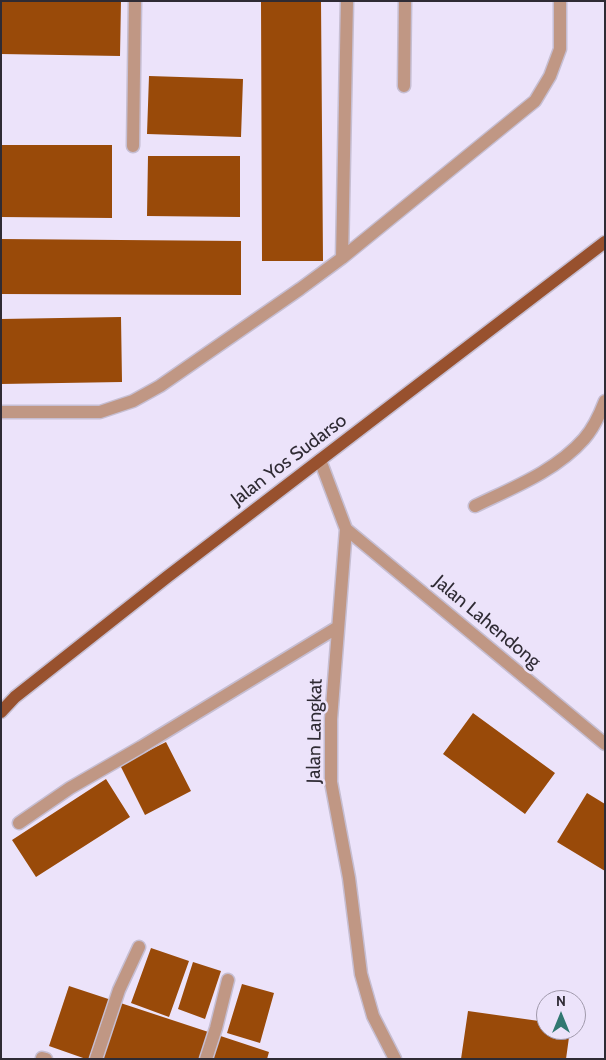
<!DOCTYPE html>
<style>
body{margin:0}
#map{position:relative;width:606px;height:1060px;overflow:hidden;background:#ece3fa;font-family:Cabin,sans-serif}
canvas{display:block}
.frame{position:absolute;inset:0;border:2px solid #2f2b34;pointer-events:none}
.north{position:absolute;left:536px;top:990px;width:50px;height:50px;box-sizing:border-box;background:#ece3fa;border:1px solid #a099ab;border-radius:50%;rotate:0deg;font-size:14px;font-weight:700;line-height:20px;text-align:center;color:#2f2b34}
.north::after{content:'';display:block;margin:auto;width:18px;height:22px;background:#317871;clip-path:polygon(50% 0,100% 100%,50% 72%,0 100%)}
</style>
<div id="map">
<canvas width="606" height="1060"></canvas>
<div class="frame"></div>
<div class="north">N</div>
</div>
<script>
const ctx = document.querySelector('canvas').getContext('2d');
ctx.lineJoin = 'round';
function fillPath(path, color) { ctx.fillStyle = color; ctx.fill(path, 'evenodd'); }
function strokePath(path, color, width, dash) { ctx.strokeStyle = color; ctx.lineWidth = width; ctx.lineCap = dash ? 'butt' : 'round'; ctx.setLineDash(dash || []); ctx.stroke(path); }
function write(font, color, halo, rows, align = 'center') {
  ctx.font = font + ' Cabin,sans-serif'; ctx.lineWidth = 5; ctx.setLineDash([]); ctx.textBaseline = 'middle'; ctx.strokeStyle = halo; ctx.fillStyle = color; for (const [text, x, y, turn = 0] of rows) {
    ctx.save(); ctx.translate(x, y); ctx.rotate((+turn || 0) * Math.PI / 180); ctx.textAlign = isNaN(turn) ? turn : align; if (halo) ctx.strokeText(text, 0, 0); ctx.fillText(text, 0, 0); ctx.restore();
  }
}
const building = new Path2D(`
 M1,1H121L120,56L1,54Z
 M261,1H321L323,261H262Z
 M149,76L243,79L241,137L147,134Z
 M1,145H112V218L1,217Z
 M148,156H240V217L147,216Z
 M1,239L241,241V295L1,294Z
 M121,317L122,382L1,384V319Z
 M473,713L555,773L525,814L443,754Z
 M166,742L191,791L145,815L120,765Z
 M106,779L130,817L36,877L12,840Z
 M587,793L605,804V871L557,842Z
 M151,948L189,961L169,1017L131,1003Z
 M193,962L221,971L205,1019L178,1009Z
 M242,984L274,993L260,1043L227,1033Z
 M69,986L269,1052L267,1059H86L49,1046Z
 M468,1011L546,1022V1030H570L566,1059H461Z`);
const minor = new Path2D(`
 M404,86L405,1
 M133,146L135,1
 M342,258L535,101L550,76L560,49V1
 M1,412H100L133,401L160,386L300,289L342,258L347,1
 M320,460L346,529L331,719V782L349,878L361,974L373,1016L395,1059
 M475,506C512,488 556,471 584,439C593,429 600,414 605,401
 M346,529L605,744
 M19,823L70,788L141,747L338,627
 M42,1058L46,1059
 M96,1059L119,990L139,947
 M206,1059L216,1028L228,980`);
const major = new Path2D(`
 M1,712L15,697L167,577L605,242`);
const streetNames = [
 ["Jalan Yos Sudarso",289,460,-37],
 ["Jalan Lahendong",487,622,40],
 ["Jalan Langkat",315,731,-89]
];
fillPath(building, '#994a09');
strokePath(minor, '#c6bed2', 15);
strokePath(major, '#c6bed2', 15);
strokePath(minor, '#c09784', 12);
strokePath(major, '#98512e', 12);
write('19px', '#2f2b34', '#ece3fa', streetNames);
</script>
